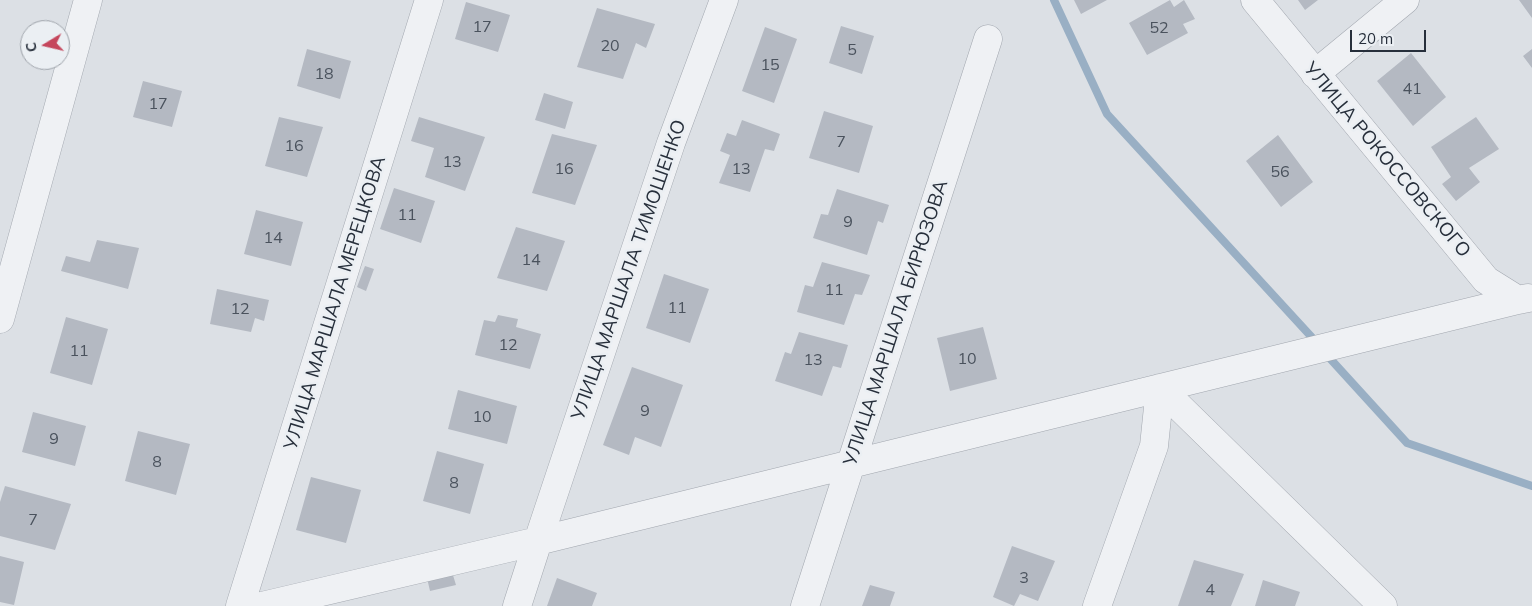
<!DOCTYPE html>
<meta charset="utf-8">
<style>
body{margin:0}
#map{position:relative;width:1532px;height:606px;overflow:hidden;background:#dce0e5;font-family:Mulish,sans-serif}
canvas{display:block}
.north{position:absolute;left:20px;top:20px;width:50px;height:50px;box-sizing:border-box;background:#ebeff3;border:1px solid #9da2a9;border-radius:50%;rotate:261deg;font-size:14px;font-weight:700;line-height:20px;text-align:center;color:#272f3b}
.north::after{content:'';display:block;margin:auto;width:18px;height:22px;background:#c5465c;clip-path:polygon(50% 0,100% 100%,50% 72%,0 100%)}
.scale{position:absolute;left:1350px;top:30px;width:76px;height:22px;box-sizing:border-box;border:2px solid #272f3b;border-top:0;padding-left:6px;font-size:15px;line-height:18px;white-space:nowrap;color:#272f3b;-webkit-text-stroke:4px #ebeff3;paint-order:stroke}
</style>
<div id="map">
<canvas width="1532" height="606"></canvas>
<div class="north">С</div>
<div class="scale">20 m</div>
</div>
<script>
const ctx = document.querySelector('canvas').getContext('2d');
ctx.lineJoin = 'round';
function strokePath(path, color, width, dash) { ctx.strokeStyle = color; ctx.lineWidth = width; ctx.lineCap = dash ? 'butt' : 'round'; ctx.setLineDash(dash || []); ctx.stroke(path); }
function fillPath(path, color) { ctx.fillStyle = color; ctx.fill(path, 'evenodd'); }
function write(font, color, halo, rows, align = 'center') {
  ctx.font = font + ' Mulish,sans-serif'; ctx.lineWidth = 5; ctx.setLineDash([]); ctx.textBaseline = 'middle'; ctx.strokeStyle = halo; ctx.fillStyle = color; for (const [text, x, y, turn = 0] of rows) {
    ctx.save(); ctx.translate(x, y); ctx.rotate((+turn || 0) * Math.PI / 180); ctx.textAlign = isNaN(turn) ? turn : align; if (halo) ctx.strokeText(text, 0, 0); ctx.fillText(text, 0, 0); ctx.restore();
  }
}
const stream = new Path2D(`
 M1054,0L1107,114L1318,344
 M1325,353L1407,443L1532,486`);
const building = new Path2D(`
 M1074,0H1107L1081,14Z
 M1170,0L1174,7L1184,0L1195,19L1183,24L1188,33L1147,55L1129,23Z
 M1298,0H1318L1305,10Z
 M1519,0H1532V18Z
 M466,2L510,15L498,52L455,39Z
 M597,8L655,24L646,48L636,43L623,79L577,67Z
 M841,26L874,36L862,74L829,63Z
 M765,27L797,39L774,103L742,91Z
 M307,49L351,61L340,99L297,86Z
 M1532,49V68L1523,56Z
 M1411,53L1446,97L1413,126L1377,81Z
 M143,81L182,91L172,127L133,117Z
 M544,93L573,102L565,129L535,120Z
 M824,111L873,126L859,173L809,158Z
 M279,117L323,127L307,177L265,166Z
 M419,117L485,137L465,191L425,177L434,148L411,141Z
 M1476,117L1499,149L1469,168L1480,182L1456,201L1442,184L1451,177L1431,147Z
 M742,120L780,134L774,151L765,149L750,192L719,183L730,155L720,151L727,133L736,136Z
 M552,134L597,145L575,205L532,193Z
 M1278,135L1313,182L1281,207L1246,161Z
 M394,188L435,201L421,243L380,229Z
 M837,189L889,205L883,223L878,221L867,255L813,238L821,214L828,215Z
 M256,210L303,222L291,266L244,254Z
 M516,227L565,241L547,291L497,278Z
 M97,240L139,248L128,289L61,271L66,256L90,262Z
 M822,262L870,275L862,295L855,294L844,325L797,312L805,285L813,287Z
 M365,266L374,269L366,291L357,287Z
 M664,274L709,289L690,343L646,328Z
 M217,289L269,300L264,321L255,318L251,332L210,324Z
 M498,315L518,319L516,327L541,334L530,369L475,355L484,320L495,322Z
 M66,317L108,329L92,385L50,373Z
 M983,327L997,379L950,391L937,338Z
 M799,332L848,345L841,368L833,366L822,396L775,381L785,352L791,354Z
 M632,367L683,385L661,447L635,437L629,455L603,445Z
 M458,390L517,406L507,444L448,429Z
 M33,412L86,426L75,466L22,452Z
 M138,431L190,444L176,495L125,481Z
 M437,451L484,464L470,514L423,501Z
 M311,477L361,490L346,543L296,530Z
 M5,486L71,504L55,550L0,536V502Z
 M1012,546L1055,561L1038,601L1020,594L1014,606L993,597Z
 M0,556L24,562L14,605L0,602Z
 M1194,560L1244,574L1231,606H1178Z
 M452,572L456,585L430,591L427,578Z
 M557,578L597,593L592,606H547Z
 M1263,580L1300,592L1295,606H1255Z
 M870,585L895,592L890,606H862Z`);
const minor = new Path2D(`
 M1255,0L1486,280L1518,300L1528,298
 M1315,74L1405,0
 M0,319L88,0
 M1160,388L1383,606
 M240,606L429,0
 M262,606L538,541L671,143L724,0
 M517,606L538,541L1518,300
 M805,606L988,39
 M1097,606L1154,446L1160,388`);
const numberNames = [
 ["17",482,27],
 ["52",1159,28],
 ["20",610,46],
 ["5",852,50],
 ["15",770,65],
 ["18",324,74],
 ["41",1412,89],
 ["17",158,104],
 ["7",841,142],
 ["16",294,146],
 ["13",452,162],
 ["16",564,169],
 ["13",741,169],
 ["56",1280,172],
 ["11",407,215],
 ["9",848,222],
 ["14",273,238],
 ["14",531,260],
 ["11",834,290],
 ["11",677,308],
 ["12",240,309],
 ["12",508,345],
 ["11",79,351],
 ["10",967,359],
 ["13",813,360],
 ["9",645,411],
 ["10",482,417],
 ["9",54,439],
 ["8",157,462],
 ["8",454,483],
 ["7",33,520],
 ["3",1024,578],
 ["4",1210,590]
];
const streetNames = [
 ["УЛИЦА РОКОССОВСКОГО",1387,160,50],
 ["УЛИЦА МАРШАЛА ТИМОШЕНКО",629,270,-71],
 ["УЛИЦА МАРШАЛА МЕРЕЦКОВА",335,303,-73],
 ["УЛИЦА МАРШАЛА БИРЮЗОВА",896,323,-72]
];
strokePath(stream, '#99afc4', 8);
fillPath(building, '#b4b9c2');
strokePath(minor, '#a2a7af', 29);
strokePath(minor, '#eff1f4', 28);
write('16px', '#4a525d', null, numberNames);
write('19px', '#272f3b', '#ebeff3', streetNames);
</script>
